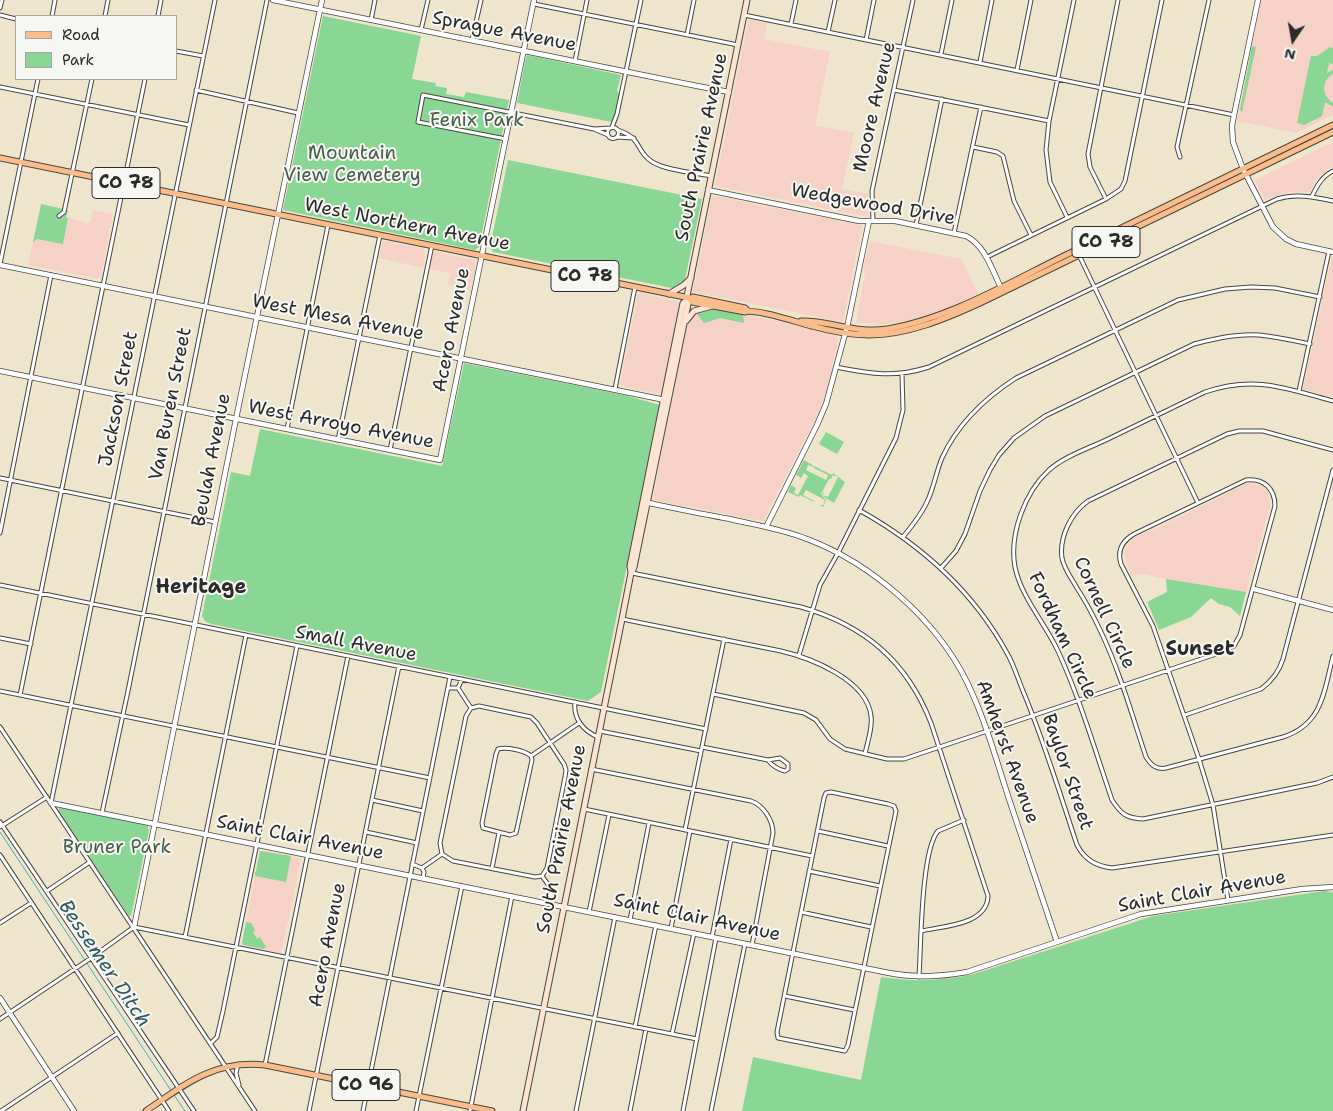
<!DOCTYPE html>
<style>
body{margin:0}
#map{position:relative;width:1333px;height:1111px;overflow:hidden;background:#efe5cc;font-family:"Shantell Sans",sans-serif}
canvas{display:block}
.legend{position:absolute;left:15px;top:15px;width:162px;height:65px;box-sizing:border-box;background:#f6f6f2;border:1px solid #a5a5a2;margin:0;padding:6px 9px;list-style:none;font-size:15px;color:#2b2b2b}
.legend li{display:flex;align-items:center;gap:10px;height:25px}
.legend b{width:25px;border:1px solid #a5a5a2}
.north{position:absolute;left:1268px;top:15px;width:50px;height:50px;-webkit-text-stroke:4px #f6f6f2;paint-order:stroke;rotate:192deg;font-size:14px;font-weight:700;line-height:20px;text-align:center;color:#2b2b2b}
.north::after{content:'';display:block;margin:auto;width:18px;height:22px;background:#2b2b2b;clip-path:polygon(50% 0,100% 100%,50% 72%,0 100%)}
</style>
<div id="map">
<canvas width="1333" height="1111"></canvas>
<ul class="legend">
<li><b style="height:6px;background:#fabc8b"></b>Road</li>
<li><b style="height:14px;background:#8ad694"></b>Park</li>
</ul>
<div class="north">N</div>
</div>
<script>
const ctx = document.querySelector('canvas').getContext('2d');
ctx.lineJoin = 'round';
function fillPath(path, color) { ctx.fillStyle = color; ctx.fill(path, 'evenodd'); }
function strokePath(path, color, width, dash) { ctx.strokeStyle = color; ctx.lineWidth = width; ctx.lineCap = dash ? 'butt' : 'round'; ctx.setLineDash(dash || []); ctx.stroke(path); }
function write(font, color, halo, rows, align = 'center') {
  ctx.font = font + ' "Shantell Sans",sans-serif'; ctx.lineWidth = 4; ctx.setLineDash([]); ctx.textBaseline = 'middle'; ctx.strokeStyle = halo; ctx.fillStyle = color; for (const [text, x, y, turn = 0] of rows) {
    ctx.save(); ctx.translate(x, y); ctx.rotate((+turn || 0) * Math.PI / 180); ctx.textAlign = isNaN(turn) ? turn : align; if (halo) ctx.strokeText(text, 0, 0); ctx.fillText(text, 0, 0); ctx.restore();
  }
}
const built = new Path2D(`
 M1261,0H1333V115L1296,133L1237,121Z
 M750,20L767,23L764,39L830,52L815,125L854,133L842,189L868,194V217L715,186L748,21Z
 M1333,142V167L1327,170L1317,179L1310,192H1288L1266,199H1264L1255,180Z
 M714,196L862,225L843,322L693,292L712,197Z
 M93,210L113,214L100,279L28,265L33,242L37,239L63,244L68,218L88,223L91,221Z
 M383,241L424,249L425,253L423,268L379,258Z
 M870,241L961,259L978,294L945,309L910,320L878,325L874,323H856L865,274L863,270Z
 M435,252L475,260L476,266L471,290L448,285L450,273L429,269L432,255Z
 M1332,255L1333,256V397L1303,389Z
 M640,293L677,301L680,303L662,393L660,394L624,387L620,384L638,295Z
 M716,309L832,332L836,335L838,341L826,392L817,416L763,521L655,500L653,498L686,328L691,319L697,312Z
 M1253,483L1262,487L1267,491L1270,506L1246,592L1179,582L1144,574L1131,576L1124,553L1128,544L1136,537L1165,524L1245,484Z
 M260,851H268L301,859L283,946L280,953L243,945L242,943Z`);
const green = new Path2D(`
 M323,16L421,36L412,79L436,83L435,86L447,88L446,94L464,97L466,92L509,100L479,247L475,250L283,210Z
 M1252,46L1256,47L1242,112L1240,110Z
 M1330,47L1333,48V64L1329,63L1327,73L1333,70V74C1321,81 1321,95 1333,103V107L1325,102L1322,116L1304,125L1297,123L1311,56H1317Z
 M528,55L621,75L617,90L621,98L617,123L517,103L526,57Z
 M508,160L702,199L685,279L683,284L672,288L493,252L490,247Z
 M41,204L68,210L66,218H68L63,244L37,239L33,242Z
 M710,308L741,313L743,315L744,323L720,318L704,323L696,313Z
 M464,363L624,395L660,405L601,692L588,701L211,624L205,621L202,616L231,472L250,476L260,429L442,466Z
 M826,432L844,442L837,454L819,444Z
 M804,460L814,466L813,467L808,465L806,470L826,480L828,475L814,468V466L832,475L833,473L845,482L834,503L827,499L822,494L824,491L823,495L828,497L838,477L833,475L831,479H829L821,494L826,500L823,507L819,505H823L825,500L806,490L803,495L814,501V502L800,495L799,497L788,492L791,485L796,488L794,493L798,495L808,476L804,473L801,478L796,475Z
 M1166,579L1246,592L1240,616L1230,607L1219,604L1211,598L1191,617L1159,630L1147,602L1167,592Z
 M60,807L148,825V829L149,830L131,916H129L58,810Z
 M260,851L291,856L286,882L255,876V872L256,871Z
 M1324,891L1333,892V1111H742L753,1057L861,1080L881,977C914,982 942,981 974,974L1153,916Z
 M246,922L251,923L255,930L253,932L257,939L260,937L266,947L263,949L243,945L242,943Z`);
const stream = new Path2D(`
 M0,832L172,1092
 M174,1095L185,1111`);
const minor = new Path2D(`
 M534,4L738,45
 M0,8L2,0
 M0,15L16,19
 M744,15L1234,115
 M52,16L55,0
 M105,16L108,0
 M158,16L161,0
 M371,20L375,0
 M791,24L796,0
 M421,30L428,0
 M828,32L835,0
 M687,35L694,0
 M472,40L481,0
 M866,40L874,0
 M176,51L203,56
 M941,54L952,0
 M575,61L587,0
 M980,62L992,0
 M1017,70L1031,0
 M0,87L189,125
 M196,90L298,113
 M894,90L1049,121
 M612,127L617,114L641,0
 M607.5 133a5.5 5.5 0 1 1 11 0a5.5 5.5 0 1 1-11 0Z
 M594,129L608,135
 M618,130C643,139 635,150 651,161C663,170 696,173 711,176
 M617,137L634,138
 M506,139L418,122L423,95L594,129L611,128
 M973,147L997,152L1003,156L1014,201L1031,235
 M1180,157L1177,147L1209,0
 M1312,196C1317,186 1322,176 1333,171
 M1106,199L1090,167L1088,154L1118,0
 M59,216L64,212L92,79
 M1067,217L1050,182L1046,150L1049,121L1074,0
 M873,221L872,191L913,0
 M916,225L942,99
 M954,233L981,107
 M1079,255L1198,503
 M987,257L1106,199L1121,189L1125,181L1162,0
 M0,264L38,79
 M836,367C871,374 895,378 929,367L1277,199C1296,193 1314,197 1333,201
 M615,389L635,287
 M1299,391L1329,251
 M1333,401C1285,388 1254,375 1205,392C1172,408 1139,424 1106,440C1087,449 1065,456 1049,470C1025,492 1009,534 1015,567C1021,597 1045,623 1058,651C1080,699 1095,750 1112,800C1121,814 1126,818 1143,819L1317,783L1333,777
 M287,429L328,225
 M338,440L380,235
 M390,450L432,245
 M1333,450L1263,431H1239L1227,434L1088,501C1071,513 1059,537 1062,558C1064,569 1072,579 1077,588C1086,602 1094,617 1101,632C1120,672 1132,715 1146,757C1151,765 1156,770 1166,768L1283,737C1323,724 1324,691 1333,656
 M0,478L215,522
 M859,510C920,544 973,591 1007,653C1014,665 1018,679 1023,691C1044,741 1060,794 1077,845C1085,860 1096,866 1112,868L1333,835
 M0,533L51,275
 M903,537C912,526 921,515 927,502C934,488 936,472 942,458C958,423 985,398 1016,378L1178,300L1225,289L1251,287L1275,288L1320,297
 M941,568L956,551L965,534L980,491L990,470L999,455L1014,438L1045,416L1194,344C1217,338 1243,332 1267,336C1282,338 1296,341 1310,344
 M632,573L801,607C864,625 907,661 931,723L988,896C987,925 944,926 921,931
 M0,585L706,729
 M622,619L781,651C811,658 867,680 871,716C873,728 867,743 865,754
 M0,638L31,644
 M799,655L820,585L838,553L896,438L903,410L902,374
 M448,688H458L471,708L479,706L531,717L537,723L564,764L566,770L565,777L547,868L542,876L552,890L550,904
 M458,688L462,679
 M0,691L430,778
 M713,694L804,713L816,720L830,739L845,749L887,759H904L1225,651L1234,646L1240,635L1275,506C1275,488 1263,478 1246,480L1134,534C1122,541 1117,551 1121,564L1153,626L1199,759L1213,805L1228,900
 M20,695L145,79
 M575,702C573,718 583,731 598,737
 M1185,715L1261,689C1272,681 1279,672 1283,659L1333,470
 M0,727L255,1111
 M600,731L701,751
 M702,747L768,760L780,758L788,764V769L785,771C779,770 771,765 768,760
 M531,756L532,760L516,833L510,835L483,828L482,823L496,754L498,749C507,747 524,750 531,756L579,723
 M591,769L751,801C763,805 773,820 773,833L752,945
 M831,792L888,804L894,806L896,811L848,1045L845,1051L778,1038L777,1032L824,798L826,793Z
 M372,800L423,811
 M51,803L215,0
 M584,809L812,856
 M102,813L128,691L267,0
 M0,822L194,1111
 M0,827L47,797
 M685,830L724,639
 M818,831L888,846
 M366,832L417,843
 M442,854L453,861L535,877L542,876
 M0,855L169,1111
 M412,864L422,868
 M492,868L499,833
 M809,871L880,886
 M423,878L424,872L422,868L442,854L440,843L466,716L471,708
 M47,891L90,862
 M589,912L609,815
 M801,912L871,927
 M630,920L649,823
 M0,923L31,903
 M671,928L690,831
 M185,937L246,635
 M712,937L731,839
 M919,977C921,947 921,850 938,831L964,820
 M785,996L854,1010
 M0,1019L91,958L134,927L697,1039
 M635,1027L656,925
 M672,1034L694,933
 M211,1043L217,1037L223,1011L297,646
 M238,1064L236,1073L239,1085
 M265,1065L348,656
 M1,1111L118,1033
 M309,1111L399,666
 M363,1111L450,677
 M416,1111L462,886
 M470,1111L512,896
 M576,1111L615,917
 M630,1111L646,1029
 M683,1111L716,938
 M711,1111L745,944`);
const tertiary = new Path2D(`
 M273,0L697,86L729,92
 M1258,0L1234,115L1232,126L1233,142L1243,169L1273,227L1286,239L1296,244L1333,252
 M708,190L859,221H895L966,236C985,245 993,272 1002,290
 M0,265L665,400
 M0,371L440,460L534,0
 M644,502C673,508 701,514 730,519C755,525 782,529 807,539C871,563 936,619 967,682C985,719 996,759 1009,799C1025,847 1041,894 1057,942
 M766,527L817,425L826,404L848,323L869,221
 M1254,589L1333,610
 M51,803L889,973C916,978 940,977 967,972L1141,914L1302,889L1333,887
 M134,927L236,419L322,0
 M0,998L74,1111`);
const secondary = new Path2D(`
 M669,294L684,285L691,278
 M686,321L694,311L712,306
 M632,572L634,567L688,304L686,301L747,0
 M523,1111L622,619L631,573L630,566L683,303L686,301`);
const primary = new Path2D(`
 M0,158L690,298L693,297L745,308L748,311
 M690,298L692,302L745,312C755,308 799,323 812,326C830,331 850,335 869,335C907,335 945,319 980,303L1333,132
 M801,321C829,320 855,334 887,329C949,319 1012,281 1068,254C1156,211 1245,168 1333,125
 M146,1111C185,1084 214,1060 265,1065L492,1111`);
const shields = [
 [126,183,68],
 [1106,242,68],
 [585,276,68],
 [366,1085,68]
];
const shieldNames = [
 ["CO 78",126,183],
 ["CO 78",1106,242],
 ["CO 78",585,276],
 ["CO 96",366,1085]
];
const streetNames = [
 ["Sprague Avenue",504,32,11],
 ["Moore Avenue",875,107,-77],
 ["South Prairie Avenue",702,147,-78],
 ["Wedgewood Drive",873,205,10],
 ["West Northern Avenue",407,225,11],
 ["West Mesa Avenue",338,318,11],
 ["Acero Avenue",452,330,-79],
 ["Jackson Street",119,399,-79],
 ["Van Buren Street",171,404,-79],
 ["West Arroyo Avenue",341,425,11],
 ["Beulah Avenue",212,460,-79],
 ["Cornell Circle",1104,613,65],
 ["Fordham Circle",1062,636,65],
 ["Small Avenue",356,644,11],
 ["Amherst Avenue",1007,752,70],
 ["Baylor Street",1067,772,71],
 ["Saint Clair Avenue",300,838,11],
 ["South Prairie Avenue",562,839,-79],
 ["Saint Clair Avenue",1202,892,-10],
 ["Saint Clair Avenue",697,918,12],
 ["Acero Avenue",328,945,-79]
];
const parkNames = [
 ["Fenix Park",477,121],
 ["Mountain",352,154],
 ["View Cemetery",352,176],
 ["Bruner Park",117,848]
];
const neighbourhoodNames = [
 ["Heritage",201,588],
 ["Sunset",1200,650]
];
const waterNames = [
 ["Bessemer Ditch",104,964,56]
];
fillPath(built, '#f6d1c5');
fillPath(green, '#8ad694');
strokePath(stream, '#41b1b9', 1);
strokePath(minor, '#484743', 5);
strokePath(tertiary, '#484743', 6);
strokePath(secondary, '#484743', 7);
strokePath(primary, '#484743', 7);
strokePath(minor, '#fff', 3);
strokePath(tertiary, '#fff', 4.5);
strokePath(secondary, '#fde4d1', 5);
strokePath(primary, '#fabc8b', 5);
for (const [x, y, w] of shields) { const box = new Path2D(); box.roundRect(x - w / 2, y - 15.5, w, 31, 4); ctx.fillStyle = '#f6f6f2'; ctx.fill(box); strokePath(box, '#2b2b2b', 1); }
write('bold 18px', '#2b2b2b', null, shieldNames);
write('19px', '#2b2b2b', '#f6f6f2', streetNames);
write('19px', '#485e4a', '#f6f6f2', parkNames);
write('bold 20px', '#2b2b2b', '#f6f6f2', neighbourhoodNames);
write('italic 20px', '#335a5d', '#f6f6f2', waterNames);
</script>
